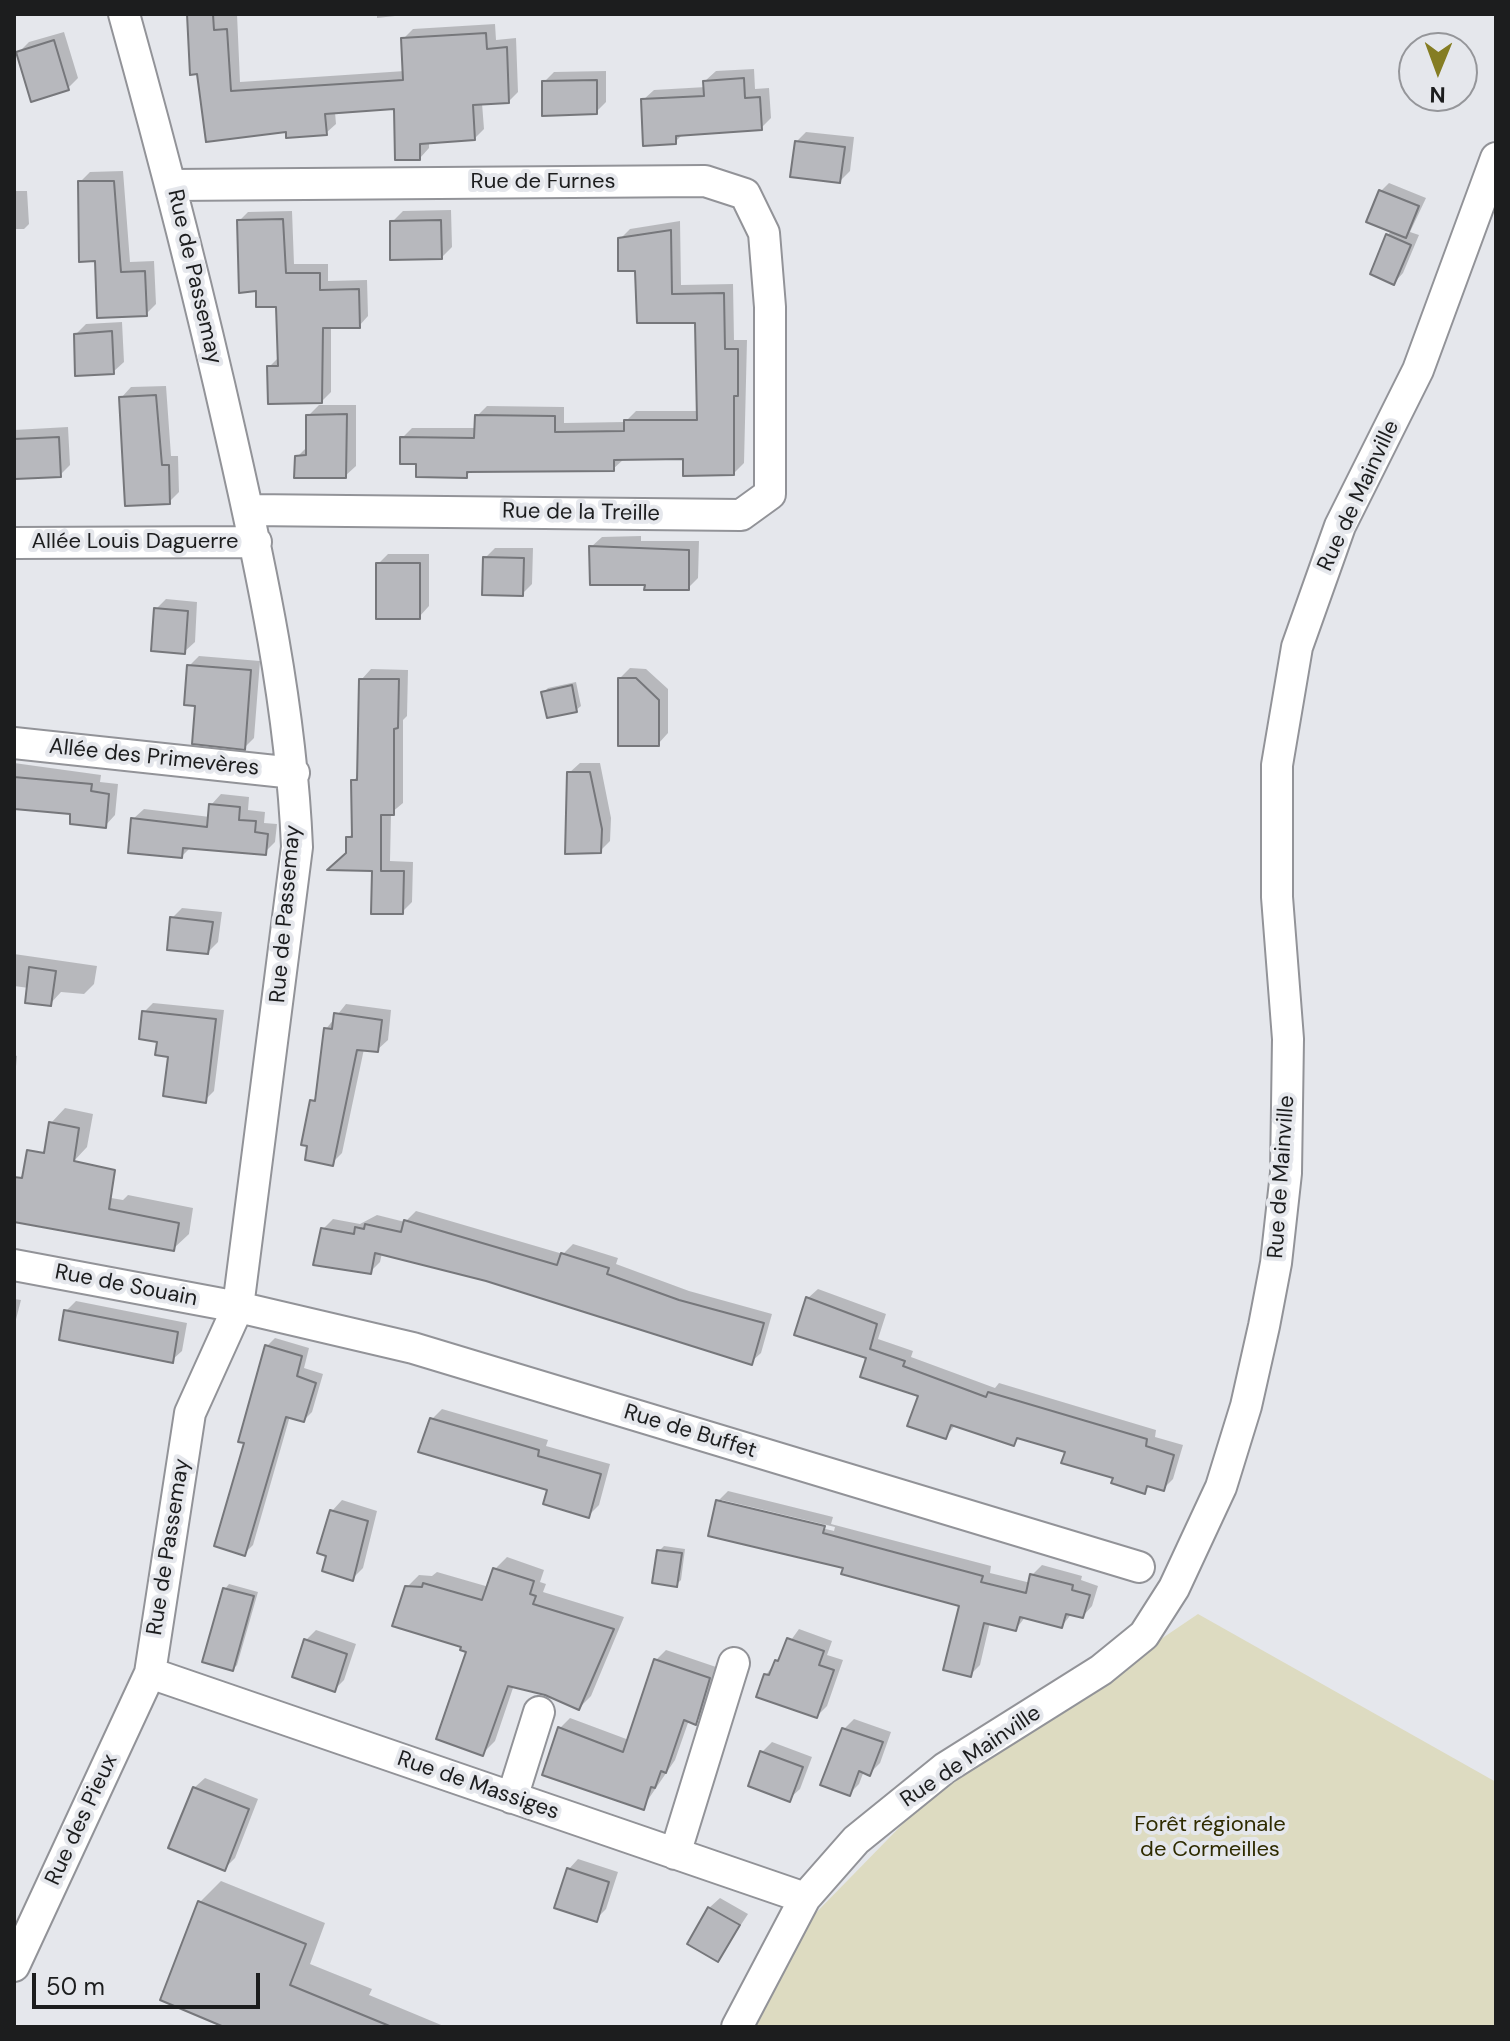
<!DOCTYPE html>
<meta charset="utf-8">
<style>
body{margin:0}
#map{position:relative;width:1510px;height:2041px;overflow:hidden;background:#e5e7ec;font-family:"DM Sans",sans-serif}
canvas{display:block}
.frame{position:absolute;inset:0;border:16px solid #1c1d1e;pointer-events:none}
.north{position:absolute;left:1398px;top:32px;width:80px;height:80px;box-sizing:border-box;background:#e5e7ec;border:2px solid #95969a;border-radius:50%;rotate:181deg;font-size:22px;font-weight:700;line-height:32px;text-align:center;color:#1c1d1e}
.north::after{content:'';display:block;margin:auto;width:28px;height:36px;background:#857d23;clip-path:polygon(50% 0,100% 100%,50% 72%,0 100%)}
.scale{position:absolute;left:32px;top:1973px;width:228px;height:36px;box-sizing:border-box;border:4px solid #1c1d1e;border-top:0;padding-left:10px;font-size:24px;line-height:28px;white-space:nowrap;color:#1c1d1e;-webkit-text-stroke:6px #e5e7ec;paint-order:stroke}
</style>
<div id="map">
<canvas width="1510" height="2041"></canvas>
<div class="frame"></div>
<div class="north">N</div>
<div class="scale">50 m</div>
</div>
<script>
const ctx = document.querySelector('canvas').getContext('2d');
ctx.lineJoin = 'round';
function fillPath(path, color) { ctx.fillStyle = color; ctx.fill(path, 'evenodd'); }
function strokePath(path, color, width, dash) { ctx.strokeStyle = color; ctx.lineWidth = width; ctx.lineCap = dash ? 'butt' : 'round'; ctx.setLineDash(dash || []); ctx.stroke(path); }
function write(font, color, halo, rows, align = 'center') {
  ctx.font = font + ' "DM Sans",sans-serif'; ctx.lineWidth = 8; ctx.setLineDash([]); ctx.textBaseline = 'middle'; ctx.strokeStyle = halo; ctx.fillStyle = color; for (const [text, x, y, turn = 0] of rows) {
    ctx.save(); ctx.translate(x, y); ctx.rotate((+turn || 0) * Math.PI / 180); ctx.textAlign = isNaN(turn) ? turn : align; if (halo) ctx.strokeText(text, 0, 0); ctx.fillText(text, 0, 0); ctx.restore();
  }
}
const green = new Path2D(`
 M1198,1614L1496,1782V2027H749L805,1924L932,1794Z`);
const shadow = new Path2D(`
 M189,14H237L240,82L405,71L403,39L413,29L495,24L496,40L516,38L518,92L508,102L482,103L484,129L475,138L429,141V148L420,158L396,107L335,112L336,124L326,133L287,130L207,140Z
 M377,14H413L377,18Z
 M64,32L78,78L68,88L19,52L29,42Z
 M754,69L755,89L769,88L771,118L761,128L684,133L675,142L643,100L654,90L706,87L705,81L716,71Z
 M606,71V102L596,112L544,82L554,72Z
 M806,132L854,137L850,171L840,181L796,142Z
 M123,171L130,262L154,261L156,304L146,314L97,259L80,182L90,172Z
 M1389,183L1426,198L1410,232L1419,235L1403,273L1394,283L1387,236L1392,230L1381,191Z
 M14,191H27L29,224L24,229H14Z
 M451,210L452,247L442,257L392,222L403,211Z
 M292,211L294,264H328V281L367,280L368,316L359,326H331V392L322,401L269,367L279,357L278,305L258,288L239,221L248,212Z
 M680,221L681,285L733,284L734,340H747L744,463L734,473L685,457L624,459L613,469L472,470L466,476L418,462L402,438L412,428H477V416L487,406L564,407V423L625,422L636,411H699L697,321L637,269L620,239L630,229Z
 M122,322L124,362L113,372L76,334L86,324Z
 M166,386L171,456H178L179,492L169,502L121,398L131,387Z
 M319,405H356V466L345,476L297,457L308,446V416Z
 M68,427L70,465L60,475L14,477V430Z
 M641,536V541H699L698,578L688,588L647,583L591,547L602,537Z
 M495,548H533L532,584L522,594L485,558Z
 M388,554H429V606L419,617L378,564Z
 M166,599L197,602L195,642L184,652L156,609Z
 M199,656L260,661L254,738L244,748L197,704L189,666Z
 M630,668L646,669L668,689V733L658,744L620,678Z
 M371,669L408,670L407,716L403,720V803L391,813L390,861L413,862L412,902L402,912L374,869L348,853V838L354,832L353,781L359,775L361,680Z
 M576,682L581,706L576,710L544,692L548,688Z
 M14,763L101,775L100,782L118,784L115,815L105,826L73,813L16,808L14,826Z
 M580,763H600L611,818L610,841L600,851L569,773Z
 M221,794L249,797L248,810L265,812L264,823L277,824L275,842L265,852L191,847L182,856L133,819L144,809L210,817L211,805Z
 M182,908L222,912L218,942L208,952L172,918Z
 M14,954L97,966L94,984L84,994L61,992L50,1004L29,988L14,986Z
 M153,1003L224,1010L214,1091L205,1100L159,1040L144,1012Z
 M346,1004L391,1010L388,1040L377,1050L364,1049L342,1153L332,1163L312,1101L318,1096L326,1029Z
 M14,1055L17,1056L14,1087Z
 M65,1108L93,1114L87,1147L73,1162L51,1123Z
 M52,1188L123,1200L128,1195L193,1208L189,1234L173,1249Z
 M416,1211L563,1254L573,1244L618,1258L616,1264L689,1291L772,1314L761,1353L751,1362L486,1279L382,1253L380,1262L370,1272L323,1229L333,1219L360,1224L377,1215L405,1222Z
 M818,1289L886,1314L878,1339L913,1351L911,1357L995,1388L999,1383L1156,1430L1155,1437L1183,1445L1173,1479L1164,1488L1151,1485L1144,1491L1067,1451L1020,1437L1014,1443L956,1424L946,1437L920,1395L869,1357L808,1298Z
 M14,1299L21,1300L14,1327Z
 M76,1301L187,1323L182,1351L172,1360L66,1311Z
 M275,1338L309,1348L304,1368L323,1374L312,1412L304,1420L290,1416L253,1545L245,1553L246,1442L267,1346Z
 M442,1409L548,1440L546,1446L610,1464L599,1505L589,1515L432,1419Z
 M728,1491L833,1517L831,1524L991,1566L990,1573L1031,1583L1032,1575L1042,1565L1082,1576L1081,1580L1098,1586L1092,1606L1083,1616L1072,1613L1062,1626L1026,1616L1016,1629L990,1622L980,1665L971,1674L946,1668L962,1604L844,1572L845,1566L710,1535L718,1501ZM722,1500L835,1527L834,1531L722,1504Z
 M342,1500L377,1511L363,1568L352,1579L332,1511Z
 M664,1546L685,1549L681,1580L676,1585L659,1551Z
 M507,1557L544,1570L540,1582L546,1584L543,1592L624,1617L591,1696L579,1708L546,1693L514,1685L495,1741L483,1753L468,1651L407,1587L419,1575L432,1576L437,1572L489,1587L495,1569Z
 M229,1584L258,1592L237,1665L233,1669L225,1589Z
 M799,1629L832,1641L827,1655L843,1660L827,1706L817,1716L766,1675Z
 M316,1630L356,1644L344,1680L334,1690L306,1640Z
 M666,1650L719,1668L706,1712L696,1722L689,1720L675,1760L643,1807L560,1728L570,1718L629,1740L656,1660Z
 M854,1719L891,1732L880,1763L870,1773L864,1771L859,1784L849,1794L822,1784L844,1729Z
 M772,1742L812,1757L800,1789L789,1799L762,1752Z
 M205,1778L258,1799L235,1858L225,1868L194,1788Z
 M578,1859L618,1872L606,1909L596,1919L568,1870Z
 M221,1881L325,1923L310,1964L372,1989L369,1995L446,2027H229L200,1902Z
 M720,1898L748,1914L718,1960L709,1908Z`);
const building = new Path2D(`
 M187,14H213L214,30L227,29L231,91L403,80L401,38L486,33L487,49L507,47L509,103L473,105L475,140L420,144V160H395L394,109L325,114L327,135L286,138V132L206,142L197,74L190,75Z
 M54,40L69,90L31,102L16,52Z
 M744,78L745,98L760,97L762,130L676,136V144L643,146L641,99L704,96L703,81Z
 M597,80V114L542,116V81Z
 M795,141L845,147L840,183L790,177Z
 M78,181H114L121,272L145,271L147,316L97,318L95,261L79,262Z
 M1379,190L1419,206L1406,238L1366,222Z
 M283,219L286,273H320V290L359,289L360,328H323L322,403L268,404L267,366H278L276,307H256V291L239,293L237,220Z
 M441,220L442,259L390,260V221Z
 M671,230L672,294L724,293L725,349H738V396H734V475L683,476V459L614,460V471L467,472V478L416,477V464H400V437L474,438L475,415L555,416V432L624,431V420H697L695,323H637L635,271H618V238Z
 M1386,234L1411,245L1394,285L1370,274Z
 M112,331L114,374L75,376L74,334Z
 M156,395L162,465H169L170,504L125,506L119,397Z
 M347,414L346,478H294L295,456L306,455V415Z
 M59,437L61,477L15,479L14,439Z
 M589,546L689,550V590H644L645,585H590Z
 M483,557L524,558L523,596L482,595Z
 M376,563H420V619H376Z
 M154,608L188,611L185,654L151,651Z
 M187,665L251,670L245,750L192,744L195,706L184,705Z
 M618,678H636L659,700V746H618Z
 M359,679H399L398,728L394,729V815H381V871H404L403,914H371L372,871L327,870L346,853V837H352L351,780H357Z
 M572,685L577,712L547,718L541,692Z
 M567,772H590L602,829L601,853L565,854Z
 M14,777L92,784L91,791L109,794L106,828L70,824V814L14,809Z
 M209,804L240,807L239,820L256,821L255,832L268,834L266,855L183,848L182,858L128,853L131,818L207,827Z
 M170,917L213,922L208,954L167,950Z
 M29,967L56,971L51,1006L25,1003Z
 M142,1011L216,1019L206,1103L163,1096L168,1057L155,1055L157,1042L139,1039Z
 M334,1013L382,1020L378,1052L357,1050L333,1166L305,1160L307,1146L301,1145L310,1100L315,1101L324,1028L332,1029Z
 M49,1122L79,1128L74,1161L115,1170L109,1209L179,1223L174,1251L14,1222V1177L22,1178L27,1150L44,1153Z
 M404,1220L557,1265L561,1253L609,1268L607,1274L679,1300L764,1323L752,1365L486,1281L375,1253L371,1274L313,1265L321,1228L354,1234L355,1227L364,1229L365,1224L401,1232Z
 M806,1297L877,1324L870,1349L905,1361L903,1366L986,1397L988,1392L1147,1439L1146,1446L1174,1455L1164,1491L1147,1486L1145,1494L1111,1483L1113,1478L1061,1463L1065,1452L1017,1438L1014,1446L951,1425L946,1439L907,1426L918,1396L860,1377L866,1358L794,1335Z
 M64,1310L178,1332L173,1363L59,1340Z
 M265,1345L302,1356L297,1376L316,1383L304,1422L286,1417L245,1556L214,1546L244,1443L238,1442Z
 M430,1418L539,1450L538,1456L601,1474L589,1518L543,1504L547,1490L418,1452Z
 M716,1500L825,1526L823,1533L983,1576L981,1582L1026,1593L1030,1574L1073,1585L1072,1590L1090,1595L1083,1618L1066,1614L1062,1628L1020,1617L1016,1631L984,1623L971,1677L943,1670L959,1606L841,1574L843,1568L708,1536Z
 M330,1510L368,1521L353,1581L322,1571L326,1556L317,1553Z
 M657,1550L682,1553L677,1587L652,1583Z
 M493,1568L534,1581L530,1594L536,1596L533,1604L614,1629L579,1710L545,1695L508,1686L483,1756L436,1739L466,1652L460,1650L461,1647L392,1626L405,1586L422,1587L423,1583L482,1600Z
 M223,1588L254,1596L233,1671L202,1662Z
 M787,1638L824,1651L819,1665L834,1670L817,1718L756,1697L764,1674L769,1675L775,1660L778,1661Z
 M304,1639L347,1654L335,1692L292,1677Z
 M654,1659L710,1678L696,1725L684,1720L666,1773L661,1771L655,1788L651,1787L644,1810L542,1775L558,1727L623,1752Z
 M842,1728L883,1742L870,1776L859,1771L850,1796L820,1785Z
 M760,1751L803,1767L790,1802L748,1786Z
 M193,1787L249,1809L225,1871L168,1848Z
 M567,1868L609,1882L597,1922L554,1908Z
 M198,1901L306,1944L290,1985L392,2027H224L160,2000Z
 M708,1907L740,1925L718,1962L687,1944Z`);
const minor = new Path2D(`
 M172,185L705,181L745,194L764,233L770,307V494L741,515L249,510
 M14,543L256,542
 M14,743L294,773
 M14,1265L238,1307L413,1348L1139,1567
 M150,1673L805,1898
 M512,1798L539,1712
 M675,1854L734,1663
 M14,1966L150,1673L190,1413L238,1307L297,847C291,707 262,572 231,436C199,294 163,154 124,14
 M737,2027L805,1898L856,1840L945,1768L1101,1670L1144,1635L1174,1588L1221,1487L1246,1406L1264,1326L1276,1263L1286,1173L1288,1039L1277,897V765L1297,647L1340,526L1418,370L1496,158`);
const streetNames = [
 ["Rue de Furnes",543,182],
 ["Rue de Passemay",194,277,77],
 ["Rue de Mainville",1359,496,-65],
 ["Rue de la Treille",581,513,1],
 ["Allée Louis Daguerre",135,542],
 ["Allée des Primevères",154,758,6],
 ["Rue de Passemay",286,914,-85],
 ["Rue de Mainville",1282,1177,-86],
 ["Rue de Souain",126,1286,11],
 ["Rue de Buffet",690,1432,17],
 ["Rue de Passemay",169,1547,-81],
 ["Rue de Mainville",971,1757,-34],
 ["Rue de Massiges",478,1786,19],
 ["Rue des Pieux",82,1820,-65]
];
const parkNames = [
 ["Forêt régionale",1210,1825],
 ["de Cormeilles",1210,1850]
];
fillPath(green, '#dddbc1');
fillPath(shadow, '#0003');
fillPath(building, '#b7b8bd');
strokePath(building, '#76777b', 2);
strokePath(minor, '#929398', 34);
strokePath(minor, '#fff', 30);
write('22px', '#1c1d1e', '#e5e7ec', streetNames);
write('22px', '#2f2b00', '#e5e7ec', parkNames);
</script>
